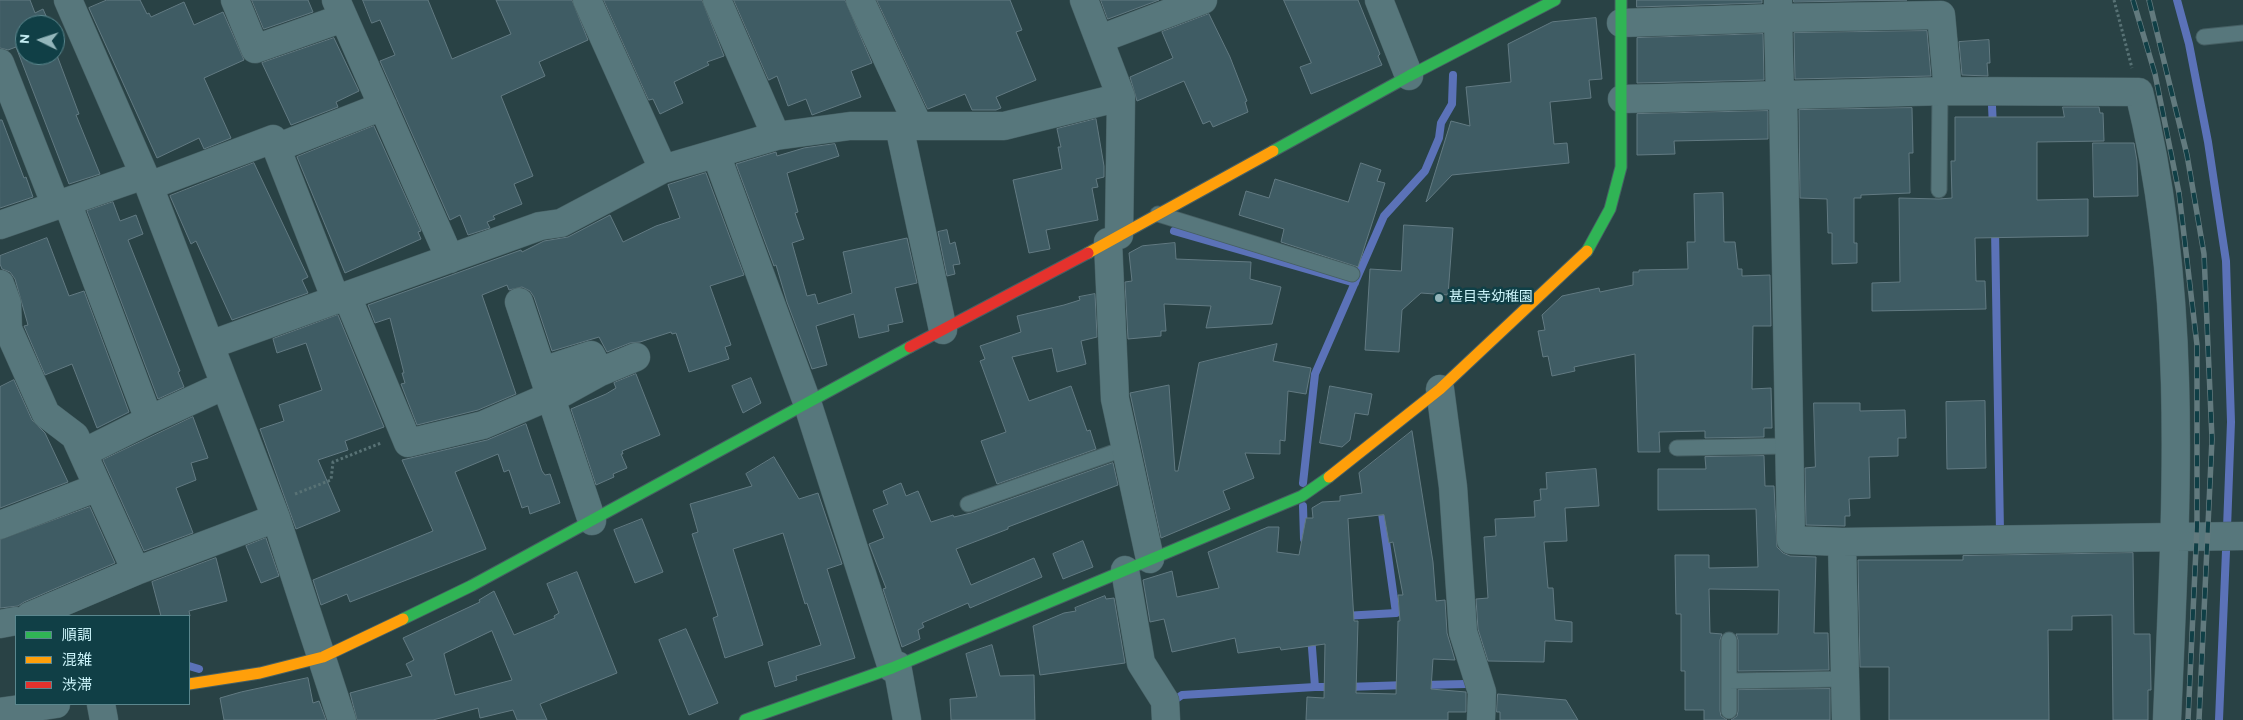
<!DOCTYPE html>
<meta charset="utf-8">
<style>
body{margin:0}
#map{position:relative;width:2243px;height:720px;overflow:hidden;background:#294245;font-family:Overpass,"Noto Sans JP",sans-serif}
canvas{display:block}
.legend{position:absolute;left:15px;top:615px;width:175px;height:90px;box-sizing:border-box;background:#103f46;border:1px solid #5b878e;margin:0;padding:6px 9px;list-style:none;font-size:15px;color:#ccf4fa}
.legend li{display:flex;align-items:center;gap:10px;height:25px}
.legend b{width:25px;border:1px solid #5b878e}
.north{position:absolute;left:15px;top:15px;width:50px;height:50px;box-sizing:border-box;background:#103f46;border:1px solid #5b878e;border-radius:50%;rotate:274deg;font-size:14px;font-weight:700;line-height:20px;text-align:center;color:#ccf4fa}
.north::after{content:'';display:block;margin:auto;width:18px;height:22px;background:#93b6bb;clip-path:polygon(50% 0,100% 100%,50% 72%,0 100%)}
</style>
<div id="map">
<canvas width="2243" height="720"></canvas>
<ul class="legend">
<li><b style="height:6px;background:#30b455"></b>順調</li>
<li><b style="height:6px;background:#ff9f0a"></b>混雑</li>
<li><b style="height:6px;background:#e5322d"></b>渋滞</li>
</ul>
<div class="north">N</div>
</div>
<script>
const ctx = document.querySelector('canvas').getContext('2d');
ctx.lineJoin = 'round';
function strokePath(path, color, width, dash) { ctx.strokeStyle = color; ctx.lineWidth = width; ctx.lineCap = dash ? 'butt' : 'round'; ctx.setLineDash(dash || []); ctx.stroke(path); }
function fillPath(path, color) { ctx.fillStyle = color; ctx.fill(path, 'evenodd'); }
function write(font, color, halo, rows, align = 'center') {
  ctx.font = font + ' Overpass,"Noto Sans JP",sans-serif'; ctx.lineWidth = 5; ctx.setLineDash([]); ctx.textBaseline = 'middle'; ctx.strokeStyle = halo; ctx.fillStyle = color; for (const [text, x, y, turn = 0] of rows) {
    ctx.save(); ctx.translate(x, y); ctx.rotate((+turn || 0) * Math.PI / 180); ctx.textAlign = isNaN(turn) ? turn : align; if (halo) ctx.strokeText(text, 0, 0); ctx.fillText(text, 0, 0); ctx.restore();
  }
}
const stream = new Path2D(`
 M2177,0L2189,44L2208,142L2226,261L2231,422L2227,528
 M1992,106L1993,127
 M1995,229L2000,532
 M1174,231L1355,283
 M1303,483L1315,374L1384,216L1425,171L1439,138L1441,123L1452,104L1453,75
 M1303,506L1304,539
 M1344,616L1396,613L1381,506
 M1311,635L1315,687H1334
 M189,666L199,669
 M1423,685L1466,684
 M1346,687L1407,685
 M1176,699L1182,695L1315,687
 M2219,720L2226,551`);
const building = new Path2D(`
 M0,0H30L35,13L43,9L50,25H25V55H55V50L79,114L76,115L100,174L69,184L16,47L8,50L0,48Z
 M107,0H140L147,14L149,13L151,17L184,2L194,25L223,12L244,60L204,78L231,138L204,149L199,138L157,158L89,8Z
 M252,0H308L313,12L264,29Z
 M363,0H428L452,59L511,34L496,0H572L588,40L539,62L545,76L501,96L533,176L514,184L522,204L493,216L495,219L487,222L490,228L468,235L460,215L450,220L380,61L395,55L380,20L372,23Z
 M604,0H702L724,56L707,62L709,65L674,82L683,103L660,114L653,99L649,100Z
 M734,0H845L872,63L851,71L861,97L812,115L806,99L788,106L777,76L769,80Z
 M877,0H1010L1022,30L1016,32L1036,80L996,97L1001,108L996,110H972L965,94L928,109Z
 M1101,0H1159L1108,19Z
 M1284,0H1358L1380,54L1378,56L1382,65L1311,94L1300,67L1311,63Z
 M1637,0H1762V3L1637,7Z
 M1794,0H1907L1794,2Z
 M1209,14L1230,57L1247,101L1245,102L1248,112L1213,127L1210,121L1203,124L1184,81L1137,101L1130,77L1173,58L1162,32Z
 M1596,18L1602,79L1589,80L1591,98L1550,102L1554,144L1567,143L1569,163L1452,175L1426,202L1451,121L1470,126L1466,87L1511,82L1508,44L1552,22Z
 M1927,31L1931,76L1795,79L1794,33Z
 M1763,34L1764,80L1637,83V38Z
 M334,38L359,91L336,102L338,107L291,125L262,63Z
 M1989,40L1990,63H1987L1988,76L1962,75L1959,42Z
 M2063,107H2099L2100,113H2103L2104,141L2037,142V200L2088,199V236L1975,238L1976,281H1985L1986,309L1872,311V283L1900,282L1899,198L1939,199L1952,198L1951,161H1955V117H2064Z
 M1912,108L1913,153H1909L1910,193L1861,195V198H1854V243H1857V263L1832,264V233H1828L1827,199L1800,198L1799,110Z
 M1768,111V139L1674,141L1675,154L1637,155V114Z
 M1096,119L1104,166V177L1096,179L1098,187L1092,188L1098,220L1046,230L1050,249L1029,253L1013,180L1062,169L1058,147H1061L1057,129Z
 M0,120H2L24,178L26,177L33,197L0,208Z
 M374,126L421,231L418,232L421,239L345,273L297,157Z
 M2093,143H2134L2137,161L2138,196L2094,197Z
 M835,144L839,156L787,173L798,212L795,213L804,239L792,243L807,296L815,294L818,304L852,293L843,252L907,238L917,283L895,288L903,322L888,325L889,331L859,338L854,314L816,326L827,365L812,369L787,302L776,265L774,266L736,164L776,152L777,156L804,148Z
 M254,163L308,277L302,280L308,293L232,320L196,241L191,244L170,196Z
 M1361,163L1381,170L1377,181L1385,183L1358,267L1281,242L1284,229L1239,215L1246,191L1269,198L1275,179L1348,202Z
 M706,173L744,275L710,286L731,345L725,347L729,359L689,372L676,333L672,334L671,332L640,342L630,343L607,352L599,337L552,351L534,297L530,291L522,287L509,290L507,285L482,295L516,394L478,410L417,425L401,384L405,383L402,373H404L390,318L375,323L368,305L521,250L522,252L544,241L568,237L610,215L623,242L656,226L680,218L668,185Z
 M1723,193L1724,242H1735L1738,269H1742V276L1770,275L1771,326H1753L1752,389L1771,388L1772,428H1764V437L1705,438V431L1659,432L1660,452H1638L1635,354L1574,367L1575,371L1552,376L1548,356L1543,357L1538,331L1545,330L1542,315L1562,296L1599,288L1600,292L1633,285V272H1639V270L1688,269L1687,242H1695L1694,194Z
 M113,202L120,221L136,215L143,234L128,240L180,371L178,372L184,387L158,399L87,211Z
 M1404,225L1453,228L1448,295L1421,293L1402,310L1399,352L1365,350L1370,269L1401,271Z
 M947,230L950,244L955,242L960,264L953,265L955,274L947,276L938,232Z
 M47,238L69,296L84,291L129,412L97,428L72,364L45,375L24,326L28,325L15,279L10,272L2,269L0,264V256Z
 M1175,243L1176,259L1251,262L1250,279L1281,287L1272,324L1206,328L1211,306L1164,304L1166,331H1161V336L1128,339L1125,282L1132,281L1129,253L1142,246Z
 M1095,294L1097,337L1081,341L1086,364L1057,372L1052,348L1012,357L1029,401L1071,386L1087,431L1090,430L1096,449L997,484L981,441L1006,432L980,361L985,359L980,346L1021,332L1017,316L1064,305L1080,300L1079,297Z
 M338,315L384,427L345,441L348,450L318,460L340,511L296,529L260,429L284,421L279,405L322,390L306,343L277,353L273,339Z
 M1277,344L1273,361L1311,368L1306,394L1288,391L1285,441L1280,440V454L1245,453L1254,478L1223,491L1230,509L1161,538L1130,393L1169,385L1175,471H1178L1199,363Z
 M636,374L660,435L622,451L623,454H621L627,468L613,474L614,477L596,485L571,409L606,394L616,388L614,383Z
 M751,378L761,403L743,413L732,386Z
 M14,380L32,420L45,433L68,482L0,508V387Z
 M1330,386L1372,394L1368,415L1355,413L1350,440L1342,447L1320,443Z
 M1985,401L1986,468L1947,469L1946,402Z
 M1814,403H1860V411L1905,410L1906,438H1898V456L1869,457L1870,498L1849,499L1850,516H1845V526L1806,525L1805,468L1815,467Z
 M193,417L208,458L191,463L196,480L176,488L193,533L144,551L103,460Z
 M526,424L542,471L545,475L550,474L560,503L530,514L528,506L522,508L509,470L504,472L498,454L455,472L486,549L350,602L347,594L321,605L313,580L433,531L402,460L487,440Z
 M1412,431L1433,562L1436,601L1445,600L1447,633L1455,660L1433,659L1431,689L1466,692V712H1448V720H1306L1307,697L1324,698L1325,644L1281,650L1280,647L1238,653L1235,638L1172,652L1164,619L1150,622L1143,580L1172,571L1177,597L1219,588L1208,552L1268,527H1279L1277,552L1299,555L1306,518H1313L1312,508L1322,502L1340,501V496L1362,493L1359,473ZM1384,515L1389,543L1393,542L1403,595H1398L1400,621H1398L1396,694L1356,693L1358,621H1354L1348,519Z
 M1764,456L1765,486H1774L1777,547L1783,553L1790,556L1816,557L1814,633H1828L1829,670L1738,671V640L1736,634H1778L1779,590L1709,589L1710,633L1722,634L1720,640V711L1721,716L1727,720H1704V710H1685V671H1681V614H1676L1675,555H1709V568L1758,567L1756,509L1658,510V469H1706L1705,457Z
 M774,457L799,499L818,493L842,564L827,569L855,658L796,676L797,680L775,687L768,662L821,645L807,603L805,604L783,533L733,549L763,645L725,658L713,618L718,616L692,534L698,532L690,504L752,486L746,474Z
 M1113,463L1118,485L1008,527V529L956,549L971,585L1034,558L1042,577L970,608L968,603L922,623L924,627L918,630L920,639L902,647L883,589L886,588L869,544L884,538L873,510L888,504L883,491L901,483L906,496L918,491L931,522L953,515L954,517L971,513Z
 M1596,469L1599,506L1565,508L1567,541L1544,542L1548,588H1553L1555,620L1572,622V642L1545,641L1544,662L1488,661L1478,629L1476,599L1488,598L1484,537L1496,536L1495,519L1535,517L1534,501L1541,500L1540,489H1547L1546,473Z
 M90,507L115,563L24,602L18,606L0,608V540Z
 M642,519L663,572L635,583L614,530Z
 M266,538L279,576L261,583L246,546Z
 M1083,541L1093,567L1063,579L1053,554Z
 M2133,553L2134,634H2150L2151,690H2148V720H2113L2112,615L2072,616V630H2048L2049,720H1889V667H1860L1858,560H1963V556Z
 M216,558L227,601L189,611L190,616H161L152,582Z
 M577,572L617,673L540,704L547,720H517L513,710L480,718L478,708L433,720H357L350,693L412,676L406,664L414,660L403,638L480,602L479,600L494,591L514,635L555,618L554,616L559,613L547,584ZM492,631L512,680L455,695L444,654Z
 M1105,596L1106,599L1114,598L1125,663L1040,675L1033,626L1064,613L1076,611L1075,608Z
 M686,629L718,703L689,715L659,640Z
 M992,645L1000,676L1034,675L1035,720H951L950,699L977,697L966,654Z
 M308,678L313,703L319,701L326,720H224L220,698L241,692Z
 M1830,689V720H1731L1737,716L1738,711V690Z
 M1498,694L1566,700L1578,720H1500V712H1497Z`);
const path = new Path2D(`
 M2114,0L2132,68
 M295,494L331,480L333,462L381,443`);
const lane = new Path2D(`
 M2204,37L2243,33
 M1939,190L1940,91
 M1158,214L1352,274
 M1677,448L1789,446
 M968,504L1126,448
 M1729,640V711
 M1729,681L1845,679`);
const street = new Path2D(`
 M68,0L149,186L276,518L342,720
 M235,0L255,49L343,18
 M336,0L450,259
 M587,0L663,169
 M717,0L776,136
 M860,0L918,125
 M1084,0L1121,97L1119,235
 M1379,0L1409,76
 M1778,0V18L1941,15L1948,91
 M1621,23L1778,18L1780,95
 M1100,39L1203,0
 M0,63L56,206
 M1783,95L1791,540L1842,542L2243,536
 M1622,99L1948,91L2139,92C2190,297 2176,511 2167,720
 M899,126L943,330
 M276,148L383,106
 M716,154L807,402L892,668
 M149,186L273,139L336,300
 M67,202L149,420
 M0,225L144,175
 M1108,242L1115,399L1150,559
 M0,284L7,303L8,329L46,414L75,436L136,571
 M347,296L408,443L483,425L541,400L551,399L600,372L636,357
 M519,302L592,521
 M210,345L540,226L561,223L663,169L776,136L850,126H1004L1121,97
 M542,371L591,355L600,372
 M1440,389L1453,487L1463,632L1482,692L1481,720
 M83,453L149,420L225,385
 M0,525L98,487
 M1842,542L1846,720
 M1125,570L1141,663L1165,701L1166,720
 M30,616L136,571L276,518
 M0,624L16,621
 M897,665L907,720
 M101,704L104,720
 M0,712L56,704`);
const fast = new Path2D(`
 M1273,151L1409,76L1555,0
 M1587,251L1610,209L1621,167V0
 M403,619L471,586L910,347
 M745,720L892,668L1302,496L1329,477`);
const slow = new Path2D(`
 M1088,253L1273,151
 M1329,477L1440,389L1587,251
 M189,684L260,673L323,657L403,619`);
const jam = new Path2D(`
 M910,347L1088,253`);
const rail = new Path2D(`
 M2133,0L2155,74L2179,193L2197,345V527L2188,720
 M2149,0L2187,155L2204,254L2212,439L2199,720`);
const markers = [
 [1439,298,5,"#93b6bb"]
];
const poiNames = [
 ["甚目寺幼稚園",1449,298]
];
strokePath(stream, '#5b72b8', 8);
fillPath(building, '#3f5c64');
strokePath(building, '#627a82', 1);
strokePath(lane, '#465f63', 17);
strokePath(street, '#465f63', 29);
strokePath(fast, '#465f63', 13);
strokePath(slow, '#465f63', 13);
strokePath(jam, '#465f63', 13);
strokePath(path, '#587275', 3, [2.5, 2.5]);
strokePath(lane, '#57777c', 15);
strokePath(street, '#57777c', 28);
strokePath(fast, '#30b455', 11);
strokePath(slow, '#ff9f0a', 11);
strokePath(jam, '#e5322d', 11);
strokePath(rail, '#627a7e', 5.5);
strokePath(rail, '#103f46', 4, [11]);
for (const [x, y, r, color] of markers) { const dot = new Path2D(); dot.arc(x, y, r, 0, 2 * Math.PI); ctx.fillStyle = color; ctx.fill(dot); strokePath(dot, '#103f46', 2); }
write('14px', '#ccf4fa', '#103f46', poiNames, 'left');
</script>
